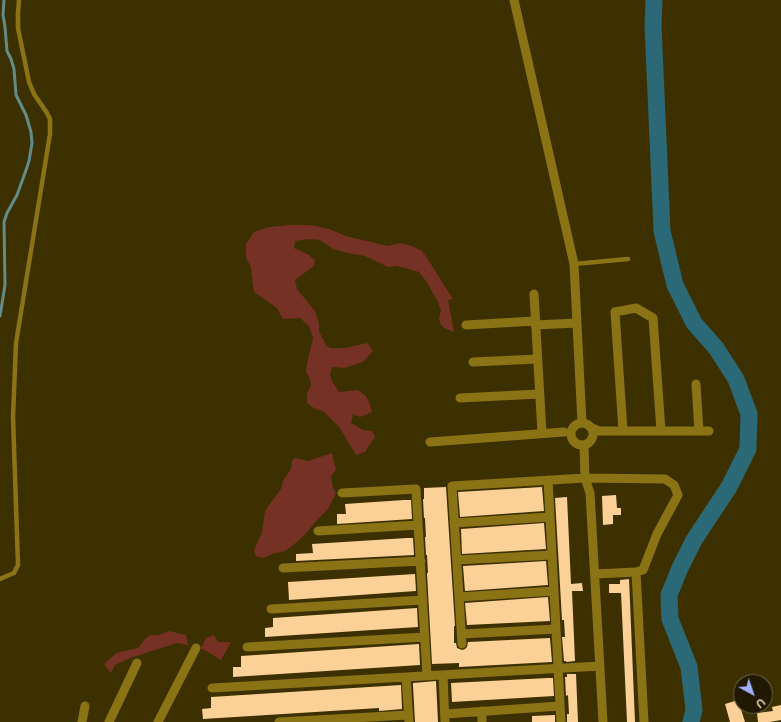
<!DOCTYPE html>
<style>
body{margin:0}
#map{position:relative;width:781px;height:722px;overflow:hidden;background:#3c3000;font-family:Raleway,sans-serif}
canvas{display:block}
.north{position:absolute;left:733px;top:674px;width:40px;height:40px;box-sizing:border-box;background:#201800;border:1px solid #6f6648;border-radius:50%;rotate:140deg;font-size:11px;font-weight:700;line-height:16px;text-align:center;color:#e6dbb3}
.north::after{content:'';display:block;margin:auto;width:14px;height:18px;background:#a1b2fd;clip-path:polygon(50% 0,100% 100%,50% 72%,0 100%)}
</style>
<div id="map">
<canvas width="781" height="722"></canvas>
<div class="north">U</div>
</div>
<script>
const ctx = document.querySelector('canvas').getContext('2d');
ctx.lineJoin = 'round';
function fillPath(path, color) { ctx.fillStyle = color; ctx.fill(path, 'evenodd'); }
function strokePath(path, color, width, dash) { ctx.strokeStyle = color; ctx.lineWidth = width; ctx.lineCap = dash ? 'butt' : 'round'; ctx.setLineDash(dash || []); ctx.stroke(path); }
const green = new Path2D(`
 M291,225H307L316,226L329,229L346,236L387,246L400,243L412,246L422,251L429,261L453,299L448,300L454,332L444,328L440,323L439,318L441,311L438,302L426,281L419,272L405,268L396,266L388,267L365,256L348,253L333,249L320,240L308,239L295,241L294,248L309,255L315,261L314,266L295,280L297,289L315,311L319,324V331L326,345L330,348H345L367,343L373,351L363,362L344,368L332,367L330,374L332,381L339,392L358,390C368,397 369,400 372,412L360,417L353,414L351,423L363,430L372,431L375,437C372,442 368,446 365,452L356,455L340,428L323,411L315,409L307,403V394L311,385L310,379L306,372L307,363L313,338L309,326L300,318L283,319L277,308L254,292L252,278L251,267L246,258V244L254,232L269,227Z
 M332,453L336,470L331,476L333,488L336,493L328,509L316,521L308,531L297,542L285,551L272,554L263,558L256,556L254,550L262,532L265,511L272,501L281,489L283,481L291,469L292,461L295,458L308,461Z
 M169,631L186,635L188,645L177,643L130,658L115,665L111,673L104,664L116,653L138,648L146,638L151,635H159Z
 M214,635L218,642H227L231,643L229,646L221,660L201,648L206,638Z`);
const stream = new Path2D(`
 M0,316L5,285L4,222L7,213L17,195L25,173L29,161L32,143L31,132L26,115L16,95L14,69L11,59L7,51L5,27L3,15L4,0`);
const river = new Path2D(`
 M654,0L653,25L662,231L675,285L694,323L716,348L736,379L749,414L748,449L729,487L694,540L680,568L669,595L670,619L689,667L694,710L691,722`);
const building = new Path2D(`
 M446,487L455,626H454V643H456L457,648L462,650L465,649L467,647L468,642L550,638L552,662L459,667V663L432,664L427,573H428L427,555H426L425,537H426L425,518H424L423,499H424V488Z
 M542,487L544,511L460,517L458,492Z
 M616,495L617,508H621V515H613V524L603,525L602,496Z
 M567,497L571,584L582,583L583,591H572L575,661L566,662V661H564L562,637H565L564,620H562L555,498Z
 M404,500H411L412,519L337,524V514H346L345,504Z
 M544,523L546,549L462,554L461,529Z
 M407,538H413L414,555L296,561V554L313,553L312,544Z
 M546,561L548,585L465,591L463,566Z
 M415,574L416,591L289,600L288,582Z
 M629,579L630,602L635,722H627L621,593H609V584H620V580Z
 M548,597L550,621L467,625L465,603Z
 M417,608L418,627L265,637V628L273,627V618Z
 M419,644L420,665L233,677V667H241V656Z
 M567,674H576L578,722H567V714H569L568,695L566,696L565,677H567Z
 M548,678H553L554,696L452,702L451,683Z
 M436,681L438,722H415L413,685V683Z
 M401,685L402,709L379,711V708L203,719L202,709L211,708V697Z
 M738,700L745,722H730L725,704Z
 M781,705V720L770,722H758L757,713L773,711L772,707Z
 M555,715V722H532V716Z`);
const service = new Path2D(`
 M574,264L628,259
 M0,579L14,573L18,565L13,417L16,343L50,134V119L47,113L34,94L29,82L18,28V13L19,0`);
const minor = new Path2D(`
 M514,0L574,264L582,423
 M534,294L542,433
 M466,325L535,321
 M535,325L577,323
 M473,362L537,359
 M696,384L699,431
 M460,398L539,394
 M571 434a11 11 0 1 1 22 0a11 11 0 1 1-22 0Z
 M592,428L599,431H709
 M623,431L615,312L636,308L653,318L661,431
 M430,442L564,432
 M584,445L585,478L590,493L603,722
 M548,480L561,722
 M342,493L416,489L427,676
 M454,523L550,517
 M318,531L418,525
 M457,560L552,555
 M283,568L421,561
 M636,572L644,722
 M459,597L554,591
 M271,609L423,600
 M462,634L556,629
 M462,644L452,486L585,478L665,479L674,485L678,495L657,534L643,570L636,572L595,574
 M247,647L425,637
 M443,675L445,722
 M406,677L409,722
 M212,688L600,666
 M482,711V722
 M445,714L560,706
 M82,722L85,706
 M109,722L137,663
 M158,722L196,648
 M279,722L408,715`);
fillPath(green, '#753123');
strokePath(stream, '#638b89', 3);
strokePath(river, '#2b6977', 17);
fillPath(building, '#fcd197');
strokePath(service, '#8a7315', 4.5);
strokePath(minor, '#8a7315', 9);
</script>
